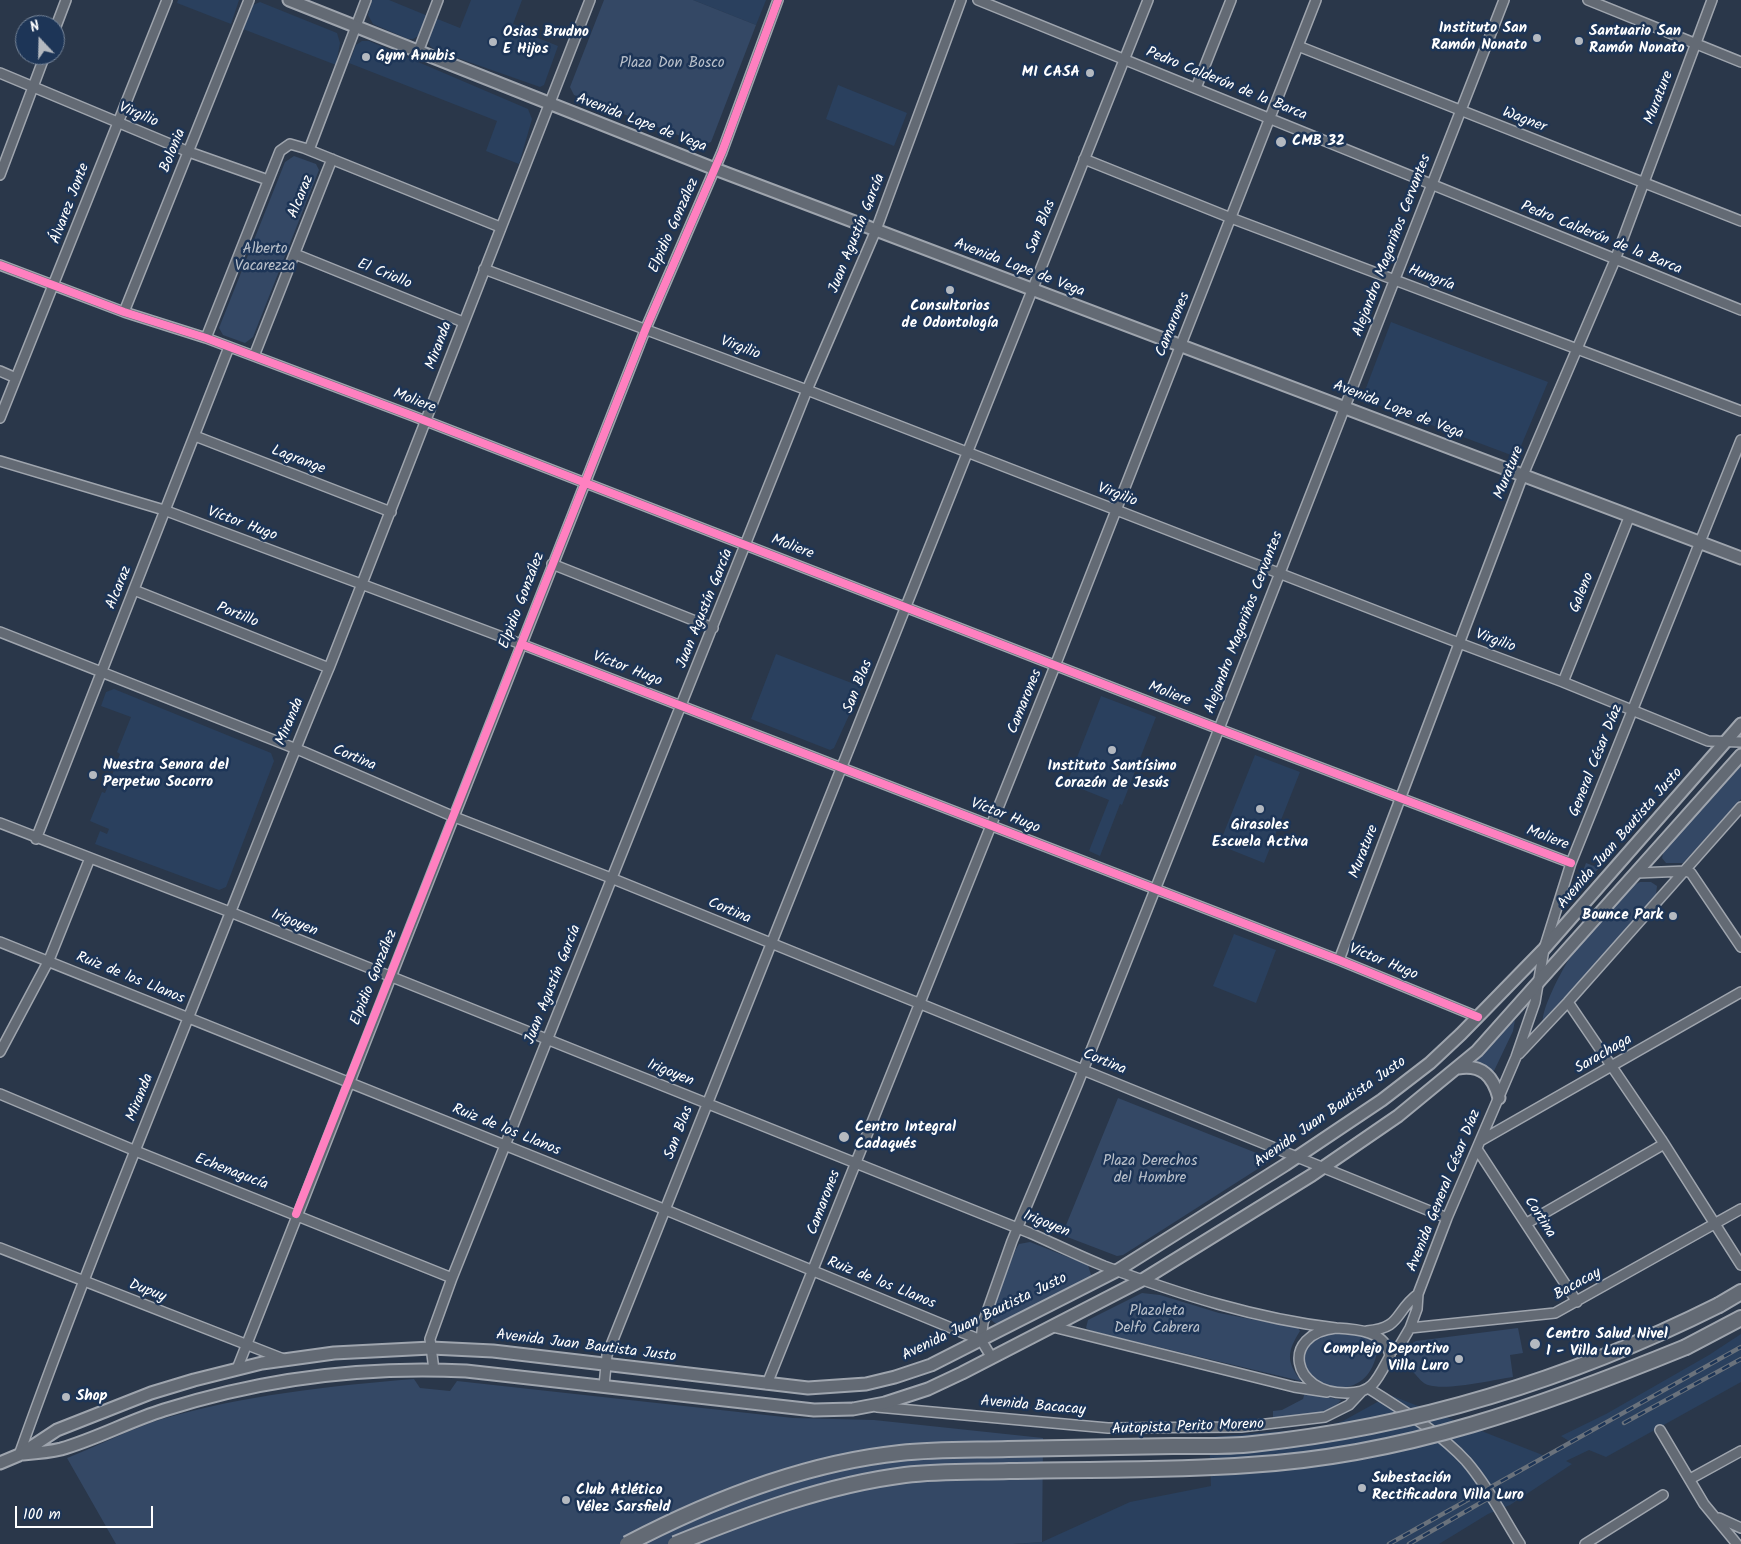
<!DOCTYPE html>
<meta charset="utf-8">
<style>
body{margin:0}
#map{position:relative;width:1741px;height:1544px;overflow:hidden;background:#2a374a;font-family:Kalam,sans-serif}
canvas{display:block}
.north{position:absolute;left:15px;top:15px;width:50px;height:50px;box-sizing:border-box;background:#1d3557;border:1px solid #77869a;border-radius:50%;rotate:339deg;font-size:14px;font-weight:700;line-height:20px;text-align:center;color:#fff}
.north::after{content:'';display:block;margin:auto;width:18px;height:22px;background:#b4b9c0;clip-path:polygon(50% 0,100% 100%,50% 72%,0 100%)}
.scale{position:absolute;left:15px;top:1506px;width:138px;height:22px;box-sizing:border-box;border:2px solid #fff;border-top:0;padding-left:6px;font-size:15px;line-height:18px;white-space:nowrap;color:#fff;-webkit-text-stroke:4px #1d3557;paint-order:stroke}
</style>
<div id="map">
<canvas width="1741" height="1544"></canvas>
<div class="north">N</div>
<div class="scale">100 m</div>
</div>
<script>
const ctx = document.querySelector('canvas').getContext('2d');
ctx.lineJoin = 'round';
function fillPath(path, color) { ctx.fillStyle = color; ctx.fill(path, 'evenodd'); }
function strokePath(path, color, width, dash) { ctx.strokeStyle = color; ctx.lineWidth = width; ctx.lineCap = dash ? 'butt' : 'round'; ctx.setLineDash(dash || []); ctx.stroke(path); }
function write(font, color, halo, rows, align = 'center') {
  ctx.font = font + ' Kalam,sans-serif'; ctx.lineWidth = 5; ctx.setLineDash([]); ctx.textBaseline = 'middle'; ctx.strokeStyle = halo; ctx.fillStyle = color; for (const [text, x, y, turn = 0] of rows) {
    ctx.save(); ctx.translate(x, y); ctx.rotate((+turn || 0) * Math.PI / 180); ctx.textAlign = isNaN(turn) ? turn : align; if (halo) ctx.strokeText(text, 0, 0); ctx.fillText(text, 0, 0); ctx.restore();
  }
}
const built = new Path2D(`
 M178,0H239L231,24L177,3Z
 M372,0H389L428,16L420,35L413,39H408L373,24L368,15Z
 M471,0H522L513,24L524,28L523,32L558,46L544,85L540,87L435,50L430,46L428,36L435,18L460,28Z
 M693,0H766L756,25Z
 M260,2L337,33L340,43L336,65L243,29L253,5Z
 M362,41H369L528,109L532,119L519,164L486,151L497,121L349,63L356,45Z
 M838,85L907,113L894,146L826,119Z
 M1391,322L1548,382L1518,453L1511,455L1370,402L1366,388Z
 M776,654L862,687L834,748L830,750L751,719Z
 M114,689L271,753L274,761L226,887L219,890L95,844L100,831L107,834L109,829L90,821L102,792L105,793L112,775L120,754L117,752L131,717L101,706L106,692Z
 M1101,696L1156,717L1122,805L1120,804L1100,856L1089,851L1109,800L1067,783Z
 M1255,755L1300,772L1264,863L1219,845Z
 M1234,934L1276,950L1256,1003L1213,986Z
 M1741,1334V1382L1606,1457L1589,1450L1566,1461L1572,1464L1510,1505L1488,1514L1439,1544H1014L1042,1542L1130,1502L1211,1486L1209,1437L1321,1428L1343,1421L1390,1395L1545,1456L1569,1441L1561,1436L1606,1414L1709,1355Z`);
const green = new Path2D(`
 M604,0H693L756,25L711,142L704,145L574,95L570,87Z
 M294,156L316,164L319,170L253,337L245,343L223,335L219,328L285,162Z
 M1741,763V799L1683,863H1666L1662,858L1664,850Z
 M1586,863L1599,868L1572,899Z
 M1640,882H1651L1657,886L1656,895L1543,1023C1540,1011 1563,968 1571,956L1632,886Z
 M1515,1020L1513,1031L1493,1073L1477,1063V1059Z
 M1118,1098L1264,1156L1267,1159V1163L1123,1255L1117,1256L1062,1235Z
 M1030,1242L1088,1265L1091,1275L1087,1279L1000,1323H995L990,1319V1313L1016,1249L1019,1244Z
 M1142,1293L1160,1295L1219,1313L1298,1328L1300,1331C1287,1352 1286,1361 1301,1381L1091,1331L1086,1328L1088,1320Z
 M1518,1328L1523,1353L1510,1355L1513,1377C1492,1380 1447,1391 1428,1385C1423,1384 1418,1377 1414,1373C1405,1363 1407,1356 1411,1344L1416,1341Z
 M1327,1333L1369,1336L1376,1341C1380,1348 1377,1353 1375,1360C1360,1407 1300,1386 1303,1356C1304,1352 1307,1346 1309,1342Z
 M414,1379L420,1388L450,1391L457,1381L793,1418L874,1420L1043,1438L1042,1542L1013,1544H116L67,1458C98,1446 130,1429 162,1419C245,1395 329,1386 414,1379Z
 M1305,1392L1341,1400C1329,1417 1292,1416 1273,1419V1411L1282,1410L1303,1399Z`);
const minor = new Path2D(`
 M978,0L1741,310
 M1588,0L1741,62
 M55,29L66,0
 M1298,46L1741,221
 M418,52L438,0
 M0,73L189,152L268,180
 M1196,88L1231,0
 M309,150L366,0
 M1084,159L1231,218L1741,411
 M0,175L45,55
 M295,254L463,322
 M0,265L124,312L206,338L413,416L1219,729L1571,863
 M484,269L807,390L1459,643L1563,682L1708,741L1741,742
 M124,312L249,0
 M206,338L280,151L290,144L304,148L500,227
 M254,356L332,159
 M0,371L16,378
 M0,418L167,0
 M195,436L391,512
 M0,461L164,510L521,644L1339,960L1478,1017
 M552,564L713,628
 M134,590L329,668
 M0,632L304,752L452,816L611,878L1447,1218
 M1563,682L1630,515
 M0,823L230,912L1030,1233C1055,1244 1079,1256 1104,1266C1179,1294 1256,1319 1336,1328
 M36,839L229,347
 M1637,873L1686,871L1691,873L1741,947
 M0,942L666,1210L961,1332L981,1340L992,1358
 M1339,960L1523,475L1615,260L1712,0
 M1568,1002L1661,1139L1741,1265
 M0,1052L49,960L90,858
 M1519,1054L1568,1002L1741,807
 M0,1094L143,1154L452,1278
 M1480,1141L1741,992
 M1477,1149L1577,1302
 M1527,1223L1664,1144
 M0,1248L286,1360
 M1053,1327L1294,1387L1327,1392
 M1336,1328C1357,1329 1386,1331 1390,1356C1385,1365 1379,1378 1372,1385C1365,1392 1355,1393 1347,1393C1291,1394 1280,1334 1336,1328Z
 M1410,1328L1555,1313L1741,1209
 M1367,1331C1402,1328 1394,1312 1418,1294
 M981,1340L983,1323L1012,1241L1078,1083L1215,739L1504,0
 M1390,1352L1400,1345L1410,1328L1417,1309L1418,1294L1447,1218L1516,1057L1535,1002L1544,949L1571,863L1741,440
 M237,1369L646,328L722,152L778,0
 M434,1370L430,1339L452,1278L807,390L876,230L961,0
 M767,1384L1055,666L1316,0
 M604,1386L607,1355L1148,0
 M1368,1388C1402,1410 1438,1431 1466,1461C1487,1485 1503,1517 1520,1544
 M877,1407L1108,1428L1241,1427L1325,1417L1349,1405L1362,1391
 M1660,1430L1704,1504L1737,1544
 M19,1455C72,1306 132,1158 191,1011C237,897 281,782 329,668L590,0
 M1690,1479L1741,1451
 M1719,1518L1741,1528
 M1585,1544L1663,1495`);
const major = new Path2D(`
 M289,0L715,169L1741,558
 M1458,1068C1482,1064 1493,1076 1499,1098
 M23,1454C36,1453 49,1452 61,1449C96,1439 129,1421 164,1410C261,1379 364,1366 466,1371L814,1410L853,1409L885,1403L928,1389L962,1373L1144,1279L1312,1175L1398,1116L1477,1051L1741,755
 M0,1463L19,1455L57,1430L151,1393L194,1380L262,1363L334,1353L431,1348L493,1351L808,1388L866,1384L895,1377L931,1365L1118,1270L1285,1165L1382,1100L1430,1063L1461,1034L1544,949L1741,724`);
const highway = new Path2D(`
 M1719,1305L1741,1292
 M1686,1347L1741,1318`);
const rail = new Path2D(`
 M1624,1423L1741,1359
 M1389,1544L1741,1347
 M1409,1544L1489,1498`);
const highwayBridge = new Path2D(`
 M627,1544C711,1500 805,1463 900,1453C936,1449 972,1450 1008,1449C1063,1448 1118,1447 1173,1446C1199,1446 1227,1447 1253,1444C1415,1427 1573,1378 1719,1305
 M675,1544C749,1514 826,1485 905,1475C939,1471 975,1472 1009,1471C1089,1469 1170,1471 1249,1465C1404,1456 1544,1405 1686,1347`);
const cycleway = new Path2D(`
 M0,265L124,312L206,338L413,416L1219,729L1571,863
 M521,644L1339,960L1478,1017
 M296,1214L646,328L722,152L778,0`);
const markers = [
 [1537,38,5,"#b4b9c0"],
 [1579,41,5,"#b4b9c0"],
 [493,42,5,"#b4b9c0"],
 [366,57,5,"#b4b9c0"],
 [1090,73,5,"#b4b9c0"],
 [1281,142,6,"#b4b9c0"],
 [950,290,5,"#b4b9c0"],
 [1112,750,5,"#b4b9c0"],
 [93,775,5,"#b4b9c0"],
 [1260,809,5,"#b4b9c0"],
 [1673,916,5,"#b4b9c0"],
 [844,1137,6,"#b4b9c0"],
 [1535,1344,6,"#b4b9c0"],
 [1459,1359,5,"#b4b9c0"],
 [66,1397,5,"#b4b9c0"],
 [1362,1488,5,"#b4b9c0"],
 [566,1500,5,"#b4b9c0"]
];
const poiNames = [
 ["Instituto San",1527,29,"right"],
 ["Ramón Nonato",1527,46,"right"],
 ["Santuario San",1589,32],
 ["Ramón Nonato",1589,49],
 ["Osias Brudno",503,33],
 ["E Hijos",503,50],
 ["Gym Anubis",376,57],
 ["MI CASA",1080,73,"right"],
 ["CMB 32",1292,142],
 ["Consultorios",950,307,"center"],
 ["de Odontología",950,324,"center"],
 ["Nuestra Senora del",103,766],
 ["Perpetuo Socorro",103,783],
 ["Instituto Santísimo",1112,767,"center"],
 ["Corazón de Jesús",1112,784,"center"],
 ["Girasoles",1260,826,"center"],
 ["Escuela Activa",1260,843,"center"],
 ["Bounce Park",1663,916,"right"],
 ["Centro Integral",855,1128],
 ["Cadaqués",855,1145],
 ["Centro Salud Nivel",1546,1335],
 ["1 - Villa Luro",1546,1352],
 ["Complejo Deportivo",1449,1350,"right"],
 ["Villa Luro",1449,1367,"right"],
 ["Shop",76,1397],
 ["Subestación",1372,1479],
 ["Rectificadora Villa Luro",1372,1496],
 ["Club Atlético",576,1491],
 ["Vélez Sarsfield",576,1508]
];
const parkNames = [
 ["Plaza Don Bosco",672,64],
 ["Alberto",265,250],
 ["Vacarezza",265,267],
 ["Plaza Derechos",1150,1162],
 ["del Hombre",1150,1179],
 ["Plazoleta",1157,1312],
 ["Delfo Cabrera",1157,1329]
];
const streetNames = [
 ["Pedro Calderón de la Barca",1226,85,22],
 ["Murature",1660,98,-69],
 ["Virgilio",138,116,23],
 ["Wagner",1524,121,21],
 ["Avenida Lope de Vega",641,124,21],
 ["Bolonia",174,151,-68],
 ["Alcaraz",302,197,-68],
 ["Álvarez Jonte",71,204,-69],
 ["Elpidio González",675,226,-66],
 ["San Blas",1042,227,-68],
 ["Juan Agustín García",858,234,-68],
 ["Pedro Calderón de la Barca",1601,239,22],
 ["Alejandro Magariños Cervantes",1393,246,-69],
 ["Avenida Lope de Vega",1019,269,21],
 ["El Criollo",384,275,22],
 ["Hungría",1431,279,21],
 ["Camarones",1174,325,-68],
 ["Miranda",440,346,-69],
 ["Virgilio",740,349,21],
 ["Moliere",414,402,21],
 ["Avenida Lope de Vega",1398,411,21],
 ["Lagrange",298,461,21],
 ["Murature",1510,473,-68],
 ["Virgilio",1117,496,21],
 ["Víctor Hugo",242,525,20],
 ["Moliere",792,548,21],
 ["Alcaraz",120,588,-68],
 ["Galeno",1583,593,-68],
 ["Elpidio González",523,601,-69],
 ["Juan Agustín García",706,609,-68],
 ["Portillo",237,616,22],
 ["Alejandro Magariños Cervantes",1245,623,-69],
 ["Virgilio",1495,642,20],
 ["Víctor Hugo",627,670,21],
 ["San Blas",859,687,-68],
 ["Moliere",1169,695,21],
 ["Camarones",1026,702,-68],
 ["Miranda",291,722,-67],
 ["Cortina",354,759,23],
 ["General César Díaz",1597,761,-68],
 ["Víctor Hugo",1005,817,21],
 ["Moliere",1547,839,21],
 ["Avenida Juan Bautista Justo",1621,839,-49],
 ["Murature",1365,852,-69],
 ["Cortina",729,912,23],
 ["Irigoyen",294,924,22],
 ["Víctor Hugo",1383,963,22],
 ["Elpidio González",375,978,-68],
 ["Ruiz de los Llanos",130,979,22],
 ["Juan Agustín García",554,985,-68],
 ["Sarachaga",1604,1055,-30],
 ["Cortina",1104,1063,22],
 ["Irigoyen",670,1074,22],
 ["Miranda",141,1098,-68],
 ["Avenida Juan Bautista Justo",1331,1113,-35],
 ["Ruiz de los Llanos",506,1131,22],
 ["San Blas",680,1133,-69],
 ["Echenagucía",231,1173,21],
 ["Avenida General César Díaz",1445,1191,-68],
 ["Camarones",825,1203,-69],
 ["Cortina",1539,1218,57],
 ["Irigoyen",1046,1225,22],
 ["Ruiz de los Llanos",881,1284,22],
 ["Bacacay",1578,1285,-29],
 ["Dupuy",147,1292,21],
 ["Avenida Juan Bautista Justo",985,1318,-26],
 ["Avenida Juan Bautista Justo",586,1347,7],
 ["Avenida Bacacay",1033,1407,5],
 ["Autopista Perito Moreno",1188,1428,-2]
];
fillPath(built, '#2a405e');
fillPath(green, '#344865');
strokePath(minor, '#9fa5ae', 12);
strokePath(major, '#9fa5ae', 15);
strokePath(highway, '#9fa5ae', 18);
strokePath(minor, '#636a74', 9);
strokePath(major, '#636a74', 11);
strokePath(highway, '#636a74', 14);
strokePath(rail, '#6a727c', 4.5);
strokePath(rail, '#1d3557', 2.5, [8]);
strokePath(highwayBridge, '#9fa5ae', 18, []);
strokePath(highwayBridge, '#636a74', 14);
strokePath(cycleway, '#ff80c0', 8);
for (const [x, y, r, color] of markers) { const dot = new Path2D(); dot.arc(x, y, r, 0, 2 * Math.PI); ctx.fillStyle = color; ctx.fill(dot); strokePath(dot, '#1d3557', 2); }
write('bold 15px', '#fff', '#1d3557', poiNames, 'left');
write('15px', '#b9c0ca', '#1d3557', parkNames);
write('15px', '#fff', '#1d3557', streetNames);
</script>
